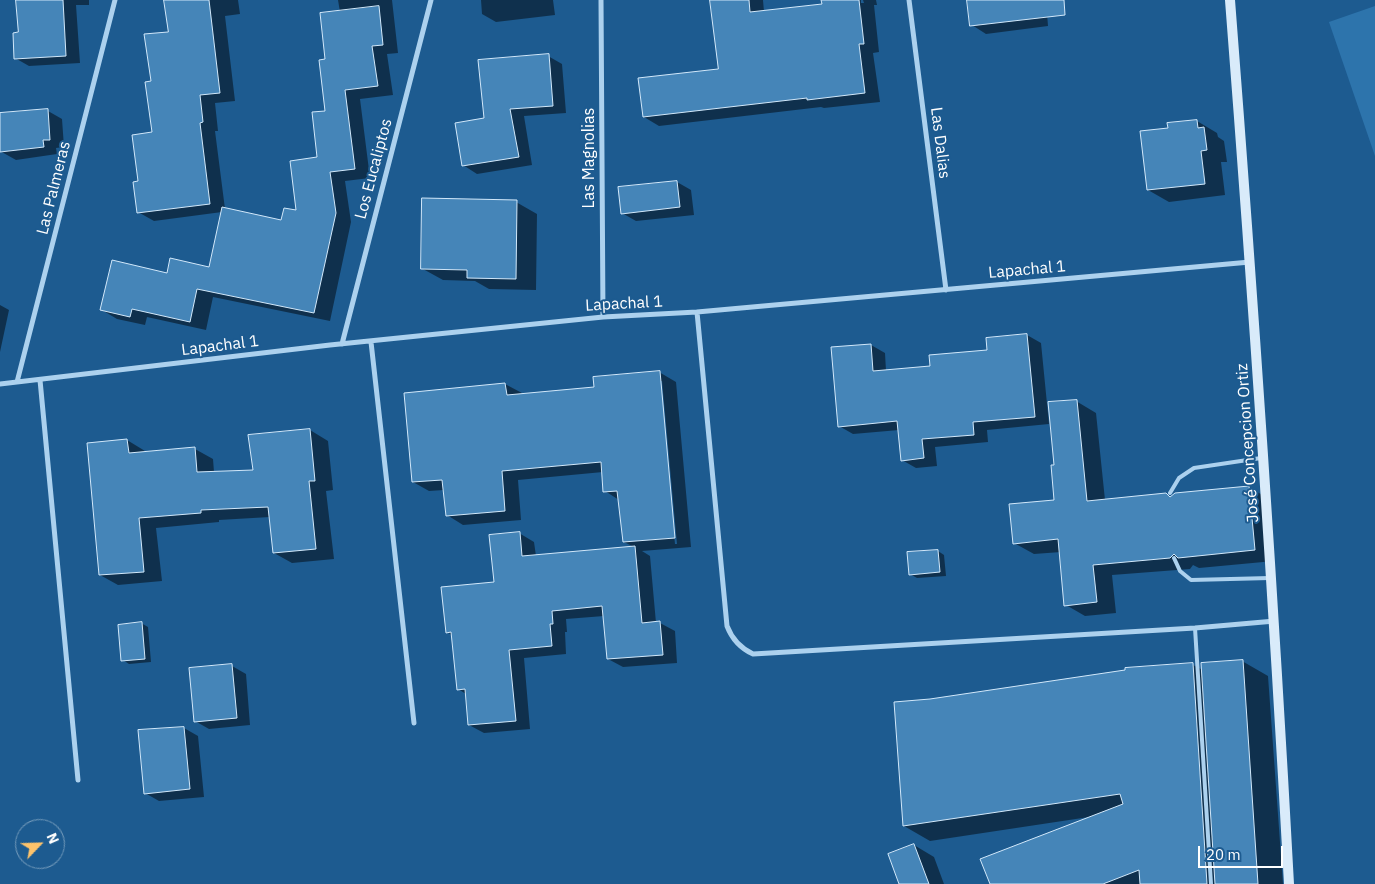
<!DOCTYPE html>
<meta charset="utf-8">
<style>
body{margin:0}
#map{position:relative;width:1375px;height:884px;overflow:hidden;background:#1d5b90;font-family:"IBM Plex Sans",sans-serif}
canvas{display:block}
.north{position:absolute;left:15px;top:819px;width:50px;height:50px;box-sizing:border-box;background:#1d5b90;border:1px solid #779dbc;border-radius:50%;rotate:66deg;font-size:14px;font-weight:700;line-height:20px;text-align:center;color:#fff}
.north::after{content:'';display:block;margin:auto;width:18px;height:22px;background:#fdc36b;clip-path:polygon(50% 0,100% 100%,50% 72%,0 100%)}
.scale{position:absolute;left:1198px;top:846px;width:85px;height:22px;box-sizing:border-box;border:2px solid #fff;border-top:0;padding-left:6px;font-size:15px;line-height:18px;white-space:nowrap;color:#fff;-webkit-text-stroke:4px #1d5b90;paint-order:stroke}
</style>
<div id="map">
<canvas width="1375" height="884"></canvas>
<div class="north">N</div>
<div class="scale">20 m</div>
</div>
<script>
const ctx = document.querySelector('canvas').getContext('2d');
ctx.lineJoin = 'round';
function fillPath(path, color) { ctx.fillStyle = color; ctx.fill(path, 'evenodd'); }
function strokePath(path, color, width, dash) { ctx.strokeStyle = color; ctx.lineWidth = width; ctx.lineCap = dash ? 'butt' : 'round'; ctx.setLineDash(dash || []); ctx.stroke(path); }
function write(font, color, halo, rows, align = 'center') {
  ctx.font = font + ' "IBM Plex Sans",sans-serif'; ctx.lineWidth = 4; ctx.setLineDash([]); ctx.textBaseline = 'middle'; ctx.strokeStyle = halo; ctx.fillStyle = color; for (const [text, x, y, turn = 0] of rows) {
    ctx.save(); ctx.translate(x, y); ctx.rotate((+turn || 0) * Math.PI / 180); ctx.textAlign = isNaN(turn) ? turn : align; if (halo) ctx.strokeText(text, 0, 0); ctx.fillText(text, 0, 0); ctx.restore();
  }
}
const green = new Path2D(`
 M1375,6V156L1329,22Z`);
const shadow = new Path2D(`
 M17,0H89V5H76L80,63L29,66L15,58L20,34Z
 M165,0H238L240,14L225,16L235,101L215,103L218,131H215L225,209L282,222L297,212L319,159L327,112V60L340,12L338,0H392L398,53L387,54L393,95L360,99L370,178L345,181L351,222L330,321L213,297L206,330L147,317L145,325L117,319L102,310L168,275L210,269L222,212L154,221L138,212L139,182L153,133L152,83L169,33Z
 M481,0H553L555,15L496,22L482,14Z
 M711,0H763L764,12L823,5L822,0H861V3H864L863,0H876L877,5H874L879,52L873,53L880,102L824,108L821,107L659,126L644,117L719,70Z
 M968,0H1046L1048,26L986,34L972,25Z
 M548,56L562,64L566,113L524,116L532,165L477,174L463,165L485,119Z
 M48,111L62,119L64,147L56,148L57,154L16,160L0,151V114Z
 M1197,121L1217,133L1218,137L1224,141L1227,162H1221L1225,195L1169,202L1148,190Z
 M677,182L691,190L694,215L636,221L622,213Z
 M516,202L537,214L536,290L489,289L475,281L443,280L423,269Z
 M0,305L9,310L0,352Z
 M1027,335L1041,343L1049,424L987,430L988,442L935,447L937,466L916,468L902,460L899,430L853,434L839,426L871,345L885,353L886,371L932,367L989,351L987,339Z
 M659,372L676,382L691,547L642,551L650,556L656,623H660L675,631L677,663L623,667L608,659L604,616L566,619L567,632H565L566,654L524,658L530,729L484,733L469,725L466,694L458,689L453,636L447,632L495,583L519,533L534,542L536,556L634,547L624,542L619,500L605,491L603,472L518,480L521,520L463,525L447,515L444,490L429,491L413,482L405,394L505,384L522,393V395L595,388ZM659,381H662L677,544H675Z
 M1076,401L1096,413L1105,500L1166,495L1171,498L1249,487L1269,499L1274,561L1199,568L1193,565L1190,569L1112,575L1116,613L1085,616L1066,605L1061,552L1034,554L1014,543L1056,501L1055,466Z
 M310,430L328,441L333,490L326,491L334,559L292,563L274,553L270,517L219,520V522L156,528L162,581L118,585L100,575L127,440L145,451V453L195,449L213,459L214,472L254,471Z
 M938,551L944,555L946,576L917,578L910,574Z
 M141,623L148,627L151,662L129,664L123,660Z
 M1242,661L1268,676L1283,884H991L1089,817L930,841L904,826L930,701L1126,671V669L1193,665L1203,670Z
 M232,666L246,674L250,725L209,729L195,721Z
 M184,728L198,736L204,797L159,801L145,793L139,732Z
 M914,845L934,857L944,884H901Z`);
const building = new Path2D(`
 M16,0H63L66,56L14,59L13,33L18,32Z
 M164,0H209L220,93L200,95L203,122L200,123L210,204L137,213L133,182L138,181L132,135L152,132L145,82L151,81L144,34L168,32Z
 M710,0H749L750,12L822,4L821,0H859L864,44H859L865,93L807,100V98L643,117L638,78L718,69Z
 M967,0H1064L1065,15L970,26Z
 M379,6L383,45L372,46L378,86L345,90L355,169L330,172L336,213L314,313L197,289L190,322L132,309L130,317L100,310L112,260L167,273L170,258L209,267L222,207L281,220L284,208L296,210L290,161L317,157L312,112L325,111L319,60L325,59L320,13Z
 M549,54L553,106L510,109L519,157L462,166L455,123L484,118L478,60Z
 M48,109L50,140H43L44,147L0,152V113Z
 M1197,120L1198,128L1204,127L1207,150L1201,151L1205,184L1147,190L1140,131L1168,128L1167,123Z
 M677,181L680,207L621,214L618,187Z
 M422,198L517,200L516,279L467,278V270L421,269Z
 M1027,334L1035,417L973,422L974,435L922,439L924,458L901,461L897,421L838,427L831,347L871,344L873,371L930,366L929,355L987,350L986,338Z
 M660,371L675,538L623,542L617,491L603,492L601,462L502,471L505,511L446,516L442,480L412,482L404,393L505,383L507,395L594,387L593,377Z
 M1077,400L1087,501L1166,493L1170,497L1175,493L1249,486L1255,550L1178,558L1174,554L1170,558L1093,565L1097,602L1064,606L1058,539L1013,544L1009,504L1054,500L1051,465H1054L1048,402Z
 M310,429L315,481H309L316,549L273,553L268,507L201,510V513L139,518L144,572L99,575L87,443L127,439L129,453L195,447L197,472L253,470L248,435Z
 M520,532L522,556L635,546L642,623L660,621L663,655L607,659L602,606L552,611L553,624H550L552,646L509,650L516,721L468,725L465,689L457,690L451,632L446,633L441,587L494,582L489,535Z
 M938,550L940,572L909,575L907,552Z
 M142,622L145,659L121,661L118,625Z
 M1243,660L1258,884H1215L1201,663Z
 M1193,663L1207,884H1140L1139,870L1103,884H990L980,859L1123,804L1120,794L903,826L894,702L930,699L1125,670V668Z
 M232,664L237,718L194,722L189,668Z
 M184,727L190,789L144,794L138,730Z
 M914,844L929,884H899L888,854Z`);
const lane = new Path2D(`
 M1170,493L1179,478L1194,468L1261,458
 M1174,558L1180,571L1191,580L1270,578
 M1195,628L1211,884`);
const street = new Path2D(`
 M601,0L603,317
 M909,0L946,290
 M697,312L727,626C732,639 740,648 753,654L1195,628L1275,621
 M371,342L414,723
 M342,344L431,0
 M40,380L78,780
 M17,382L115,0
 M0,384L330,345L603,317L697,312L1250,262`);
const secondary = new Path2D(`
 M1230,0C1253,295 1273,589 1289,884`);
const streetNames = [
 ["Las Dalias",940,143,83],
 ["Las Magnolias",589,158,-90],
 ["Los Eucaliptos",374,169,-75],
 ["Las Palmeras",54,188,-76],
 ["Lapachal 1",1027,270,-5],
 ["Lapachal 1",624,304,-3],
 ["Lapachal 1",220,346,-7],
 ["José Concepcion Ortiz",1248,443,-94]
];
fillPath(green, '#2d74ac');
fillPath(shadow, '#0007');
fillPath(building, '#4585b8');
strokePath(building, '#d2e8fa', 1);
strokePath(lane, '#acd1ee', 4);
strokePath(street, '#acd1ee', 5);
strokePath(secondary, '#d9ebfa', 10);
write('16px', '#fff', '#1d5b90', streetNames);
</script>
